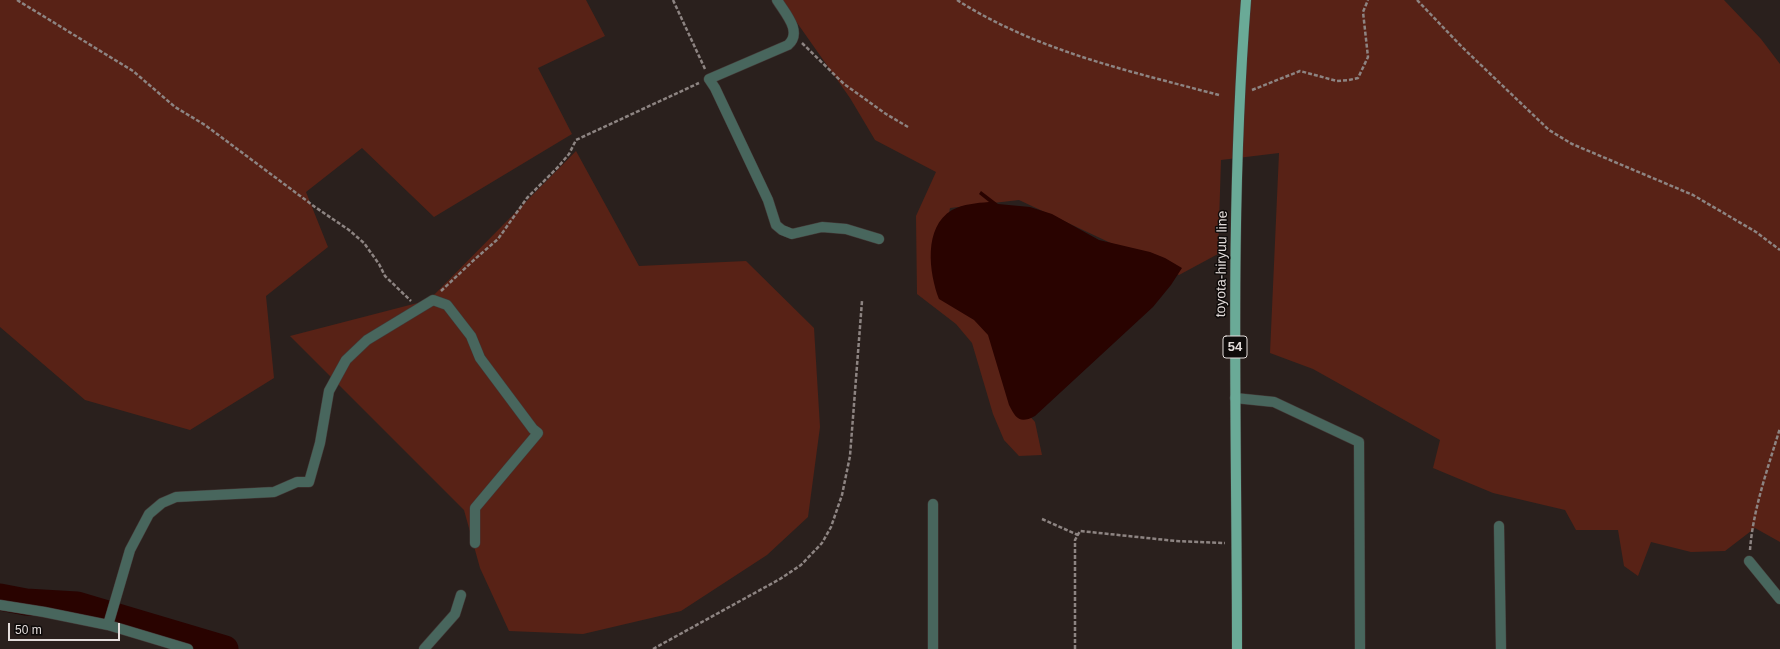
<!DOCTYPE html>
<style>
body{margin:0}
#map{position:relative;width:1780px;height:649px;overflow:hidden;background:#2a201d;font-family:Arial,sans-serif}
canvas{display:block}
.scale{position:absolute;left:8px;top:623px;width:112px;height:18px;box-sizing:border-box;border:2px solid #e4dddb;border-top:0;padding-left:5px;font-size:12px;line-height:14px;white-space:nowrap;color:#e4dddb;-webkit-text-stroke:3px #0f0b0a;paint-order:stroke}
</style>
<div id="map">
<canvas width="1780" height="649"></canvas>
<div class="scale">50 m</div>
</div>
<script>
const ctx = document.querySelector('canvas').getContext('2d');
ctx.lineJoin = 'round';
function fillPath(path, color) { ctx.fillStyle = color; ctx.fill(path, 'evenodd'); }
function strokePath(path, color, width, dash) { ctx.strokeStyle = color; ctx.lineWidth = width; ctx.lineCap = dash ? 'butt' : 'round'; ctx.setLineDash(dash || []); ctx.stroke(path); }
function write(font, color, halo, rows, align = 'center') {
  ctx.font = font + ' Arial,sans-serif'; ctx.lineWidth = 3; ctx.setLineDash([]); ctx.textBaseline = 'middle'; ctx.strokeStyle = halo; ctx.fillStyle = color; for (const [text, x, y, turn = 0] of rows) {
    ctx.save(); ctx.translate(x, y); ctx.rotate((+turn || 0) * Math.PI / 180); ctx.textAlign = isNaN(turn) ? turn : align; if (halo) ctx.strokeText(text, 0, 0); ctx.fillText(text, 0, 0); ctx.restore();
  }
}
const green = new Path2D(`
 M0,0H586L605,36L538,68L572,134L434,217L362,148L306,192L328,247L266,296L274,378L190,430L85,400L0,327Z
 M781,0H1724L1761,39L1780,64V542L1755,528L1725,551L1691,552L1651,542L1638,576L1624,566L1618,530H1576L1565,510L1493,493L1433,468L1440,440L1313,369L1270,353L1279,153L1221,160L1218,254L1179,275L1019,200L950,208L941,253L972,307L1015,367L1019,404L1035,422L1042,455L1019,456L1004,440L993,414L972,343L956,324L917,294L916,216L936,172L875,140L850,98Z
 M576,151L639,266L746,261L814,328L820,427L808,517L767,555L681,611L583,634L509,631L480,568L464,510L290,336L429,300Z`);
const water = new Path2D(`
 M981,191L998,204L1030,207L1052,214L1099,240L1150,252L1165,258L1182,268L1171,285L1153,307L1035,416C1020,424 1016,419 1009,405L988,335L974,320L939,299C929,273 923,227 952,210C964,204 976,203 989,202L979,194Z`);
const river = new Path2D(`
 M0,597L26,602L77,605L225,649`);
const path = new Path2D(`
 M17,0L133,71L175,107L205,125L315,207L349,230L364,243L379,264L385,276L411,301
 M673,0L705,69
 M957,0C1037,51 1129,71 1219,95
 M1417,0L1462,47L1549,130L1572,144L1693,195L1756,232L1780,250
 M802,43L844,84L886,114L908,127
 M1252,90L1300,71L1337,81L1349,80L1358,78L1368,57L1363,12L1368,0
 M441,291L475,259L498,239L527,198L558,167L569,154L576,140L699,83
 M1042,519L1078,535
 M1750,550C1753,509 1768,468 1780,428
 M653,649L780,579L801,565L822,543L831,527L842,495L850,456L862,301
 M1075,649V540L1080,531L1176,541L1225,543`);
const minor = new Path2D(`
 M777,0C785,13 803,32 788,45L709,79L715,88L768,200L776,225L782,230L792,234L822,227L846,229L879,239
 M1235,398L1274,402L1359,442L1360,649
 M933,504V649
 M1499,526L1501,649
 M1749,561L1780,599
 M0,605L44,612L108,625L188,649
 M108,625L130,550L149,514L162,503L176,497L274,492L297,482H309L320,443L329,391L346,360L367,340L433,300L447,305L471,336L480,358L533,429L538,433L475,508V543
 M424,649L455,614L461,595`);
const primary = new Path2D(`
 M1237,649C1237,433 1229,216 1246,0`);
const shields = [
 [1235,347,24]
];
const shieldNames = [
 ["54",1235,347]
];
const streetNames = [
 ["toyota-hiryuu line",1222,264,-89]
];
fillPath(green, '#582216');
fillPath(water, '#290300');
strokePath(river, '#290300', 27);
strokePath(minor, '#443a38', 11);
strokePath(primary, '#443a38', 11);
strokePath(path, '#8d8482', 2.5, [4, 2]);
strokePath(minor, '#48665d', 10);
strokePath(primary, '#6aaa97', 10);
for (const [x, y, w] of shields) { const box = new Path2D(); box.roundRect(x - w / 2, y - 11, w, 22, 3); ctx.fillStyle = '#0f0b0a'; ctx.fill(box); strokePath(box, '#e4dddb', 1); }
write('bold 13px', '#e4dddb', null, shieldNames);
write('14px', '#e4dddb', '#0f0b0a', streetNames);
</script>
